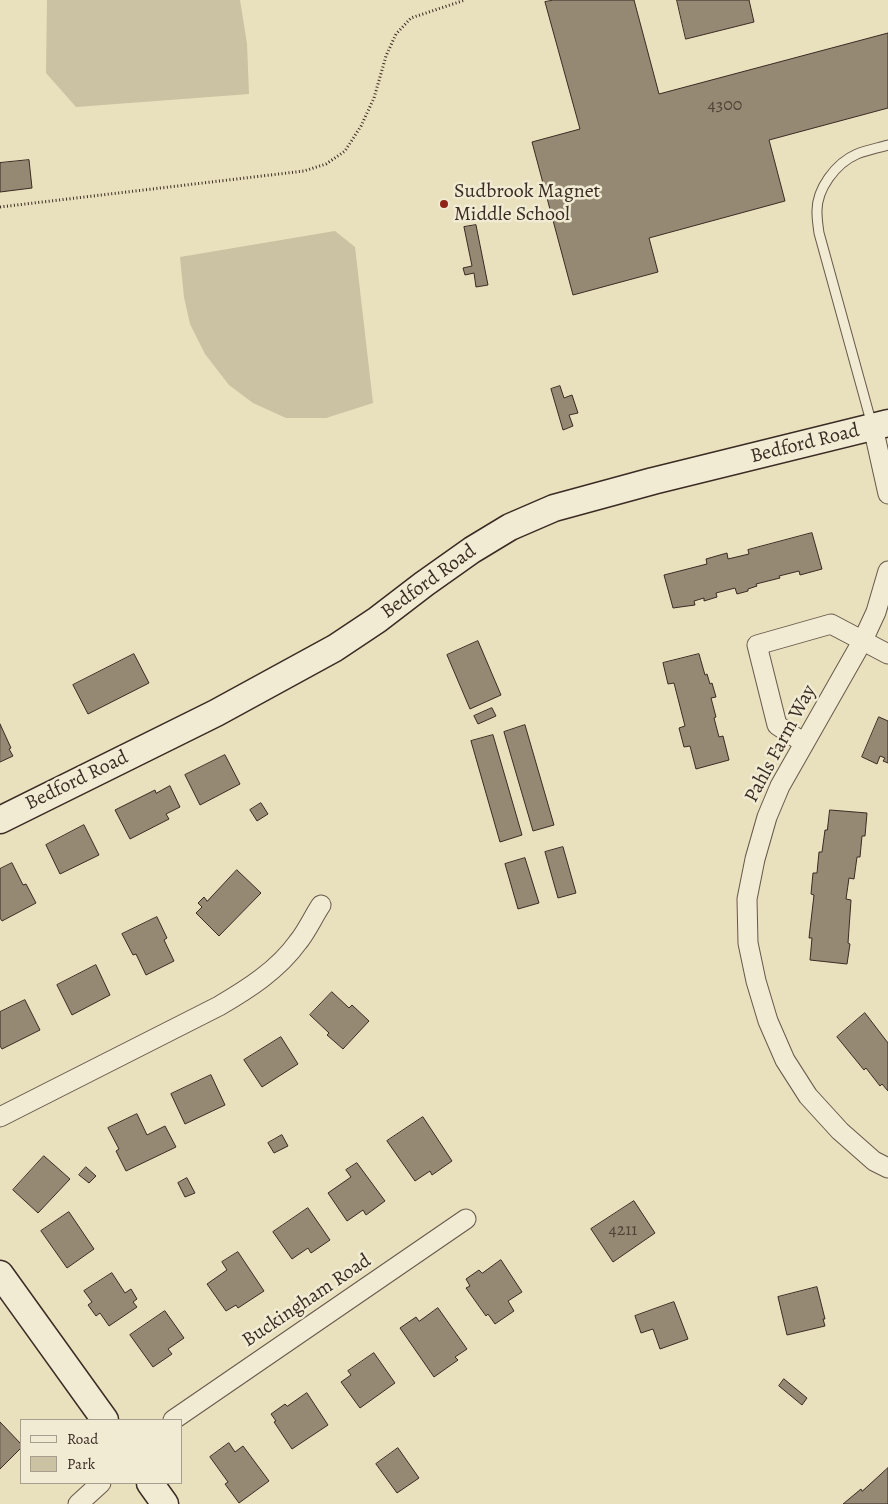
<!DOCTYPE html>
<style>
body{margin:0}
#map{position:relative;width:888px;height:1504px;overflow:hidden;background:#e9e0bd;font-family:Alegreya,serif}
canvas{display:block}
.legend{position:absolute;left:20px;top:1419px;width:162px;height:65px;box-sizing:border-box;background:#f1ebd4;border:1px solid #a89e8d;margin:0;padding:6px 9px;list-style:none;font-size:15px;color:#3a2b23}
.legend li{display:flex;align-items:center;gap:10px;height:25px}
.legend b{width:25px;border:1px solid #a89e8d}
</style>
<div id="map">
<canvas width="888" height="1504"></canvas>
<ul class="legend">
<li><b style="height:6px;background:#f1ebd4"></b>Road</li>
<li><b style="height:14px;background:#cbc1a3"></b>Park</li>
</ul>
</div>
<script>
const ctx = document.querySelector('canvas').getContext('2d');
ctx.lineJoin = 'round';
function fillPath(path, color) { ctx.fillStyle = color; ctx.fill(path, 'evenodd'); }
function strokePath(path, color, width, dash) { ctx.strokeStyle = color; ctx.lineWidth = width; ctx.lineCap = dash ? 'butt' : 'round'; ctx.setLineDash(dash || []); ctx.stroke(path); }
function write(font, color, halo, rows, align = 'center') {
  ctx.font = font + ' Alegreya,serif'; ctx.lineWidth = 5; ctx.setLineDash([]); ctx.textBaseline = 'middle'; ctx.strokeStyle = halo; ctx.fillStyle = color; for (const [text, x, y, turn = 0] of rows) {
    ctx.save(); ctx.translate(x, y); ctx.rotate((+turn || 0) * Math.PI / 180); ctx.textAlign = isNaN(turn) ? turn : align; if (halo) ctx.strokeText(text, 0, 0); ctx.fillText(text, 0, 0); ctx.restore();
  }
}
const green = new Path2D(`
 M47,0H240L247,44L249,94L76,107L46,73Z
 M335,231L355,247L373,403L326,418H286L253,403L229,385L205,354L190,324L184,297L180,257Z`);
const building = new Path2D(`
 M554,0H634L659,94L888,33V108L769,140L785,201L649,238L658,272L573,295L532,142L580,129L545,2Z
 M677,0H749L754,22L686,39Z
 M29,160L32,188L0,192V163Z
 M476,225L488,285L476,287L474,273L465,275L463,268L472,266L464,227Z
 M560,386L564,398L572,395L578,413L569,415L573,426L563,430L551,389Z
 M812,533L822,569L800,575L799,571L779,576L780,578L756,584L757,586L748,589V591L737,594L735,588L716,593L717,597L704,601V598L694,601L695,605L673,608L664,575L707,564L706,559L727,553L728,559L749,554L748,550Z
 M478,641L501,695L470,709L447,655Z
 M134,654L149,683L88,714L73,685Z
 M699,654L705,675L707,674L710,684L712,683L716,697L711,698L716,717L714,718L719,737L723,736L729,760L696,769L690,746L684,747L679,728L685,726L674,683L668,684L663,663Z
 M492,708L496,716L478,724L474,716Z
 M879,717L888,721V763L883,761L885,758L880,756L877,764L862,757Z
 M0,724L11,748L9,749L13,756L0,762Z
 M525,725L554,825L533,831L504,732Z
 M493,735L522,835L500,842L471,741Z
 M225,755L240,784L200,805L185,775Z
 M170,786L180,807L166,814L169,819L130,839L115,810L155,790L156,793Z
 M261,803L268,814L257,821L250,810Z
 M830,810L867,813L865,836H862L860,857H857L854,879L849,878L846,899L851,900L848,943L850,944L847,964L810,960L812,938H809L814,895L811,894L813,873H817L819,852H822L825,830H827Z
 M84,825L99,855L60,874L46,845Z
 M563,847L576,893L558,898L545,852Z
 M525,858L539,903L518,909L505,864Z
 M12,863L23,885L26,884L36,903L2,921L0,918V869Z
 M237,870L261,893L219,936L196,913L202,907L198,903L204,897L207,901Z
 M157,917L167,938L164,940L174,961L146,975L136,954L133,955L122,934Z
 M96,965L110,995L72,1015L57,985Z
 M332,992L349,1008L352,1005L369,1021L343,1049L327,1035L329,1033L310,1015Z
 M25,1000L40,1030L2,1049L0,1046V1012Z
 M865,1013L888,1043V1091L882,1084L880,1086L866,1068L864,1070L837,1037Z
 M281,1037L298,1064L262,1087L244,1060Z
 M211,1075L225,1105L185,1124L171,1094Z
 M137,1114L147,1135L165,1126L176,1147L126,1171L116,1151L119,1149L108,1128Z
 M423,1117L452,1161L432,1175L430,1171L415,1181L387,1141Z
 M282,1135L288,1146L274,1153L268,1143Z
 M44,1156L70,1179L38,1213L13,1190Z
 M357,1163L385,1201L366,1215L363,1210L347,1221L328,1193L351,1177L346,1170Z
 M86,1167L96,1176L89,1183L79,1175Z
 M187,1178L195,1193L185,1197L178,1183Z
 M634,1201L655,1233L613,1262L591,1229Z
 M308,1208L330,1240L311,1253L308,1248L292,1259L273,1232Z
 M69,1212L94,1249L67,1268L41,1231Z
 M238,1252L264,1291L238,1308L236,1305L226,1311L207,1284L227,1270L222,1262Z
 M501,1260L522,1292L508,1301L514,1311L495,1324L488,1314L486,1316L466,1288L470,1286L466,1279L479,1270L482,1273Z
 M112,1273L125,1293L131,1289L137,1299L133,1302L137,1307L109,1326L100,1313L96,1316L88,1305L92,1302L84,1291Z
 M817,1287L825,1319H823L825,1326L787,1335L778,1297Z
 M674,1302L688,1339L660,1349L653,1329L641,1333L635,1316Z
 M438,1308L467,1349L455,1357L458,1360L434,1377L400,1328L416,1317L419,1321Z
 M165,1311L184,1338L168,1349L172,1354L153,1367L130,1335Z
 M374,1353L395,1383L360,1408L341,1382L351,1375L348,1371Z
 M784,1379L807,1398L802,1405L779,1386Z
 M307,1393L328,1425L292,1449L274,1422L276,1421L271,1414L285,1404L287,1406Z
 M0,1422L21,1444V1448L0,1469Z
 M229,1443L235,1452L243,1446L269,1481L239,1503L225,1484L228,1482L210,1457Z
 M398,1448L419,1478L397,1493L376,1464Z
 M888,1468V1504H843L861,1489L862,1491Z`);
const path = new Path2D(`
 M0,207L304,171L326,164L345,151L361,126L374,98L386,56L396,34L411,18L465,0`);
const lane = new Path2D(`
 M872,425L819,233C818,226 817,219 817,213C816,189 836,163 857,154C867,150 878,148 888,145`);
const street = new Path2D(`
 M873,427L888,494
 M888,571L876,612L863,640L780,786L767,817L755,859L747,899L748,943L756,981L768,1021L785,1060L808,1096L840,1131L874,1161L888,1168
 M804,743L777,725L757,645L831,624L888,654
 M0,1117L219,1006C248,989 278,970 298,942C307,931 313,917 321,905
 M173,1420L466,1219
 M78,1504L101,1483`);
const secondary = new Path2D(`
 M0,820L216,713L335,648L377,620L424,584L472,550L510,527L554,508L653,481L888,423
 M0,1274L105,1420
 M150,1483L165,1504`);
const markers = [
 [444,204,5,"#8f2418"]
];
const numberNames = [
 ["4300",725,106],
 ["4211",623,1231]
];
const poiNames = [
 ["Sudbrook Magnet",454,192],
 ["Middle School",454,215]
];
const streetNames = [
 ["Bedford Road",805,444,-14],
 ["Bedford Road",429,582,-36],
 ["Pahls Farm Way",781,744,-62],
 ["Bedford Road",77,781,-26],
 ["Buckingham Road",307,1301,-34]
];
fillPath(green, '#cbc1a3');
fillPath(building, '#958973');
strokePath(building, '#3a2b23', 1);
strokePath(lane, '#66584a', 11);
strokePath(street, '#66584a', 21);
strokePath(secondary, '#3a2b23', 29);
strokePath(path, '#3a2b23', 3, [1, 2.5]);
strokePath(lane, '#f1ebd4', 9);
strokePath(street, '#f1ebd4', 19);
strokePath(secondary, '#f1ebd4', 26);
for (const [x, y, r, color] of markers) { const dot = new Path2D(); dot.arc(x, y, r, 0, 2 * Math.PI); ctx.fillStyle = color; ctx.fill(dot); strokePath(dot, '#f1ebd4', 2); }
write('18px', '#514237', null, numberNames);
write('20px', '#3a2b23', '#f1ebd4', poiNames, 'left');
write('20px', '#3a2b23', '#f1ebd4', streetNames);
</script>
